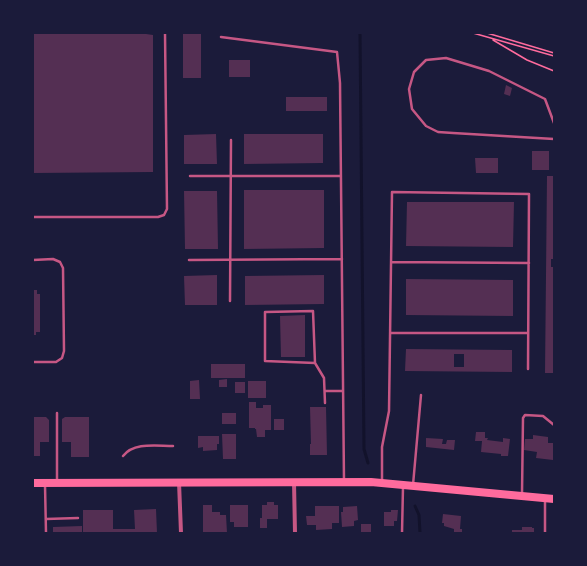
<!DOCTYPE html>
<style>
body{margin:0}
#map{position:relative;width:587px;height:566px;overflow:hidden;background:#1b1b3a;font-family:"Varela Round",sans-serif}
canvas{display:block}
.frame{position:absolute;inset:0;border:34px solid #1b1b3a;pointer-events:none}
</style>
<div id="map">
<canvas width="587" height="566"></canvas>
<div class="frame"></div>
</div>
<script>
const ctx = document.querySelector('canvas').getContext('2d');
ctx.lineJoin = 'round';
function strokePath(path, color, width, dash) { ctx.strokeStyle = color; ctx.lineWidth = width; ctx.lineCap = dash ? 'butt' : 'round'; ctx.setLineDash(dash || []); ctx.stroke(path); }
function fillPath(path, color) { ctx.fillStyle = color; ctx.fill(path, 'evenodd'); }
const stream = new Path2D(`
 M360,33L364,449L368,463
 M415,506L419,515L420,533`);
const building = new Path2D(`
 M33,33H139L153,35V172L33,173Z
 M183,33H201V78H183Z
 M229,60H250V77H229Z
 M506,85L512,88L510,96L504,94Z
 M286,97H327V111H286Z
 M216,134L217,164H184V135Z
 M244,134H323V163L244,164Z
 M532,151H549V170H532Z
 M475,158H498V173H476Z
 M547,176H554V259H551V267H554V373H545Z
 M244,190H324V248L244,249Z
 M184,191H217L218,249H185Z
 M407,202H514L513,247L406,246Z
 M217,275V305H185L184,276Z
 M324,275V304L245,305V276Z
 M406,279L513,280V316L406,315Z
 M33,290H37V294H40V332H36V335H33Z
 M305,315V357H281L280,316Z
 M406,349L512,350V372L405,371ZM454,354H464V367H454Z
 M211,364H245V378H211Z
 M227,379V387H219V380Z
 M199,380L200,399H190V381Z
 M248,381H266V398H248Z
 M235,382H245V393H235Z
 M249,402H256V408H263V405H271V430H265V437H257L256,429H255V428H249Z
 M310,407H326L327,455H310V444H311Z
 M222,413H236V424H222Z
 M33,417H46L49,420V442H40V456H33Z
 M65,417H89V457H71V442H62V419Z
 M274,419H284V430H274Z
 M476,432H485V438H488L487,440L503,442V438L510,439L508,456H501V454L481,452L482,441H475Z
 M222,434H236V459H223Z
 M533,435L548,437V443H554L553,460L536,458L537,452L524,450L525,439H533Z
 M198,436H219V444H217V450L203,451V447L198,448Z
 M426,438L443,439L442,444H446L447,440H455L454,450L426,447Z
 M267,502H274V505H278V519H267V528H260V518H262V505H267Z
 M203,505H212V512H220V515H226L227,533H203Z
 M230,505H248V527H234V522H230Z
 M315,506H339V523H332V529L316,530V525H307L306,516H315Z
 M357,506L358,520L354,521V526L342,527L341,512H343V507Z
 M156,509L157,533H83V510H113V529H135L134,510Z
 M391,510H398L397,521H394V526H384V512H391Z
 M443,514L461,516L460,529H462V533H454V529L444,526V523H442Z
 M361,524H371V533H361Z
 M82,526V533H53V527Z
 M522,527H532V528H534V533H512V530H522Z`);
const path = new Path2D(`
 M473,33L554,56
 M487,33L554,53
 M493,40L527,60L554,71`);
const service = new Path2D(`
 M221,37L337,52L340,83L344,481
 M554,123L545,99L489,71L446,58L426,60L414,72L409,89L412,109L426,126L438,132L453,133L554,139
 M190,176H341
 M33,217H158L164,215L167,209L165,33
 M33,260L53,259L60,262L63,268L64,351L62,358L56,362H33
 M189,260L342,259
 M391,262L529,263
 M230,301L231,140
 M390,333H528
 M315,363L265,361V312L313,311L315,363L324,378L325,403
 M325,391H343
 M57,413V482
 M123,456C134,442 156,446 173,446
 M382,482V447L389,411L392,192L529,194L528,369
 M45,485L46,533
 M413,485L421,395
 M522,494L523,418L525,415L543,416L554,425
 M545,499V533
 M46,519L78,518
 M402,533L403,487`);
const minor = new Path2D(`
 M179,482L181,533
 M294,482L295,533`);
const secondary = new Path2D(`
 M33,483L371,482L554,499`);
strokePath(stream, '#12122b', 3);
fillPath(building, '#542f53');
strokePath(path, '#ff6b9d', 1.5);
strokePath(service, '#c65784', 2.5);
strokePath(minor, '#c65784', 4);
strokePath(secondary, '#ff6b9d', 8);
</script>
